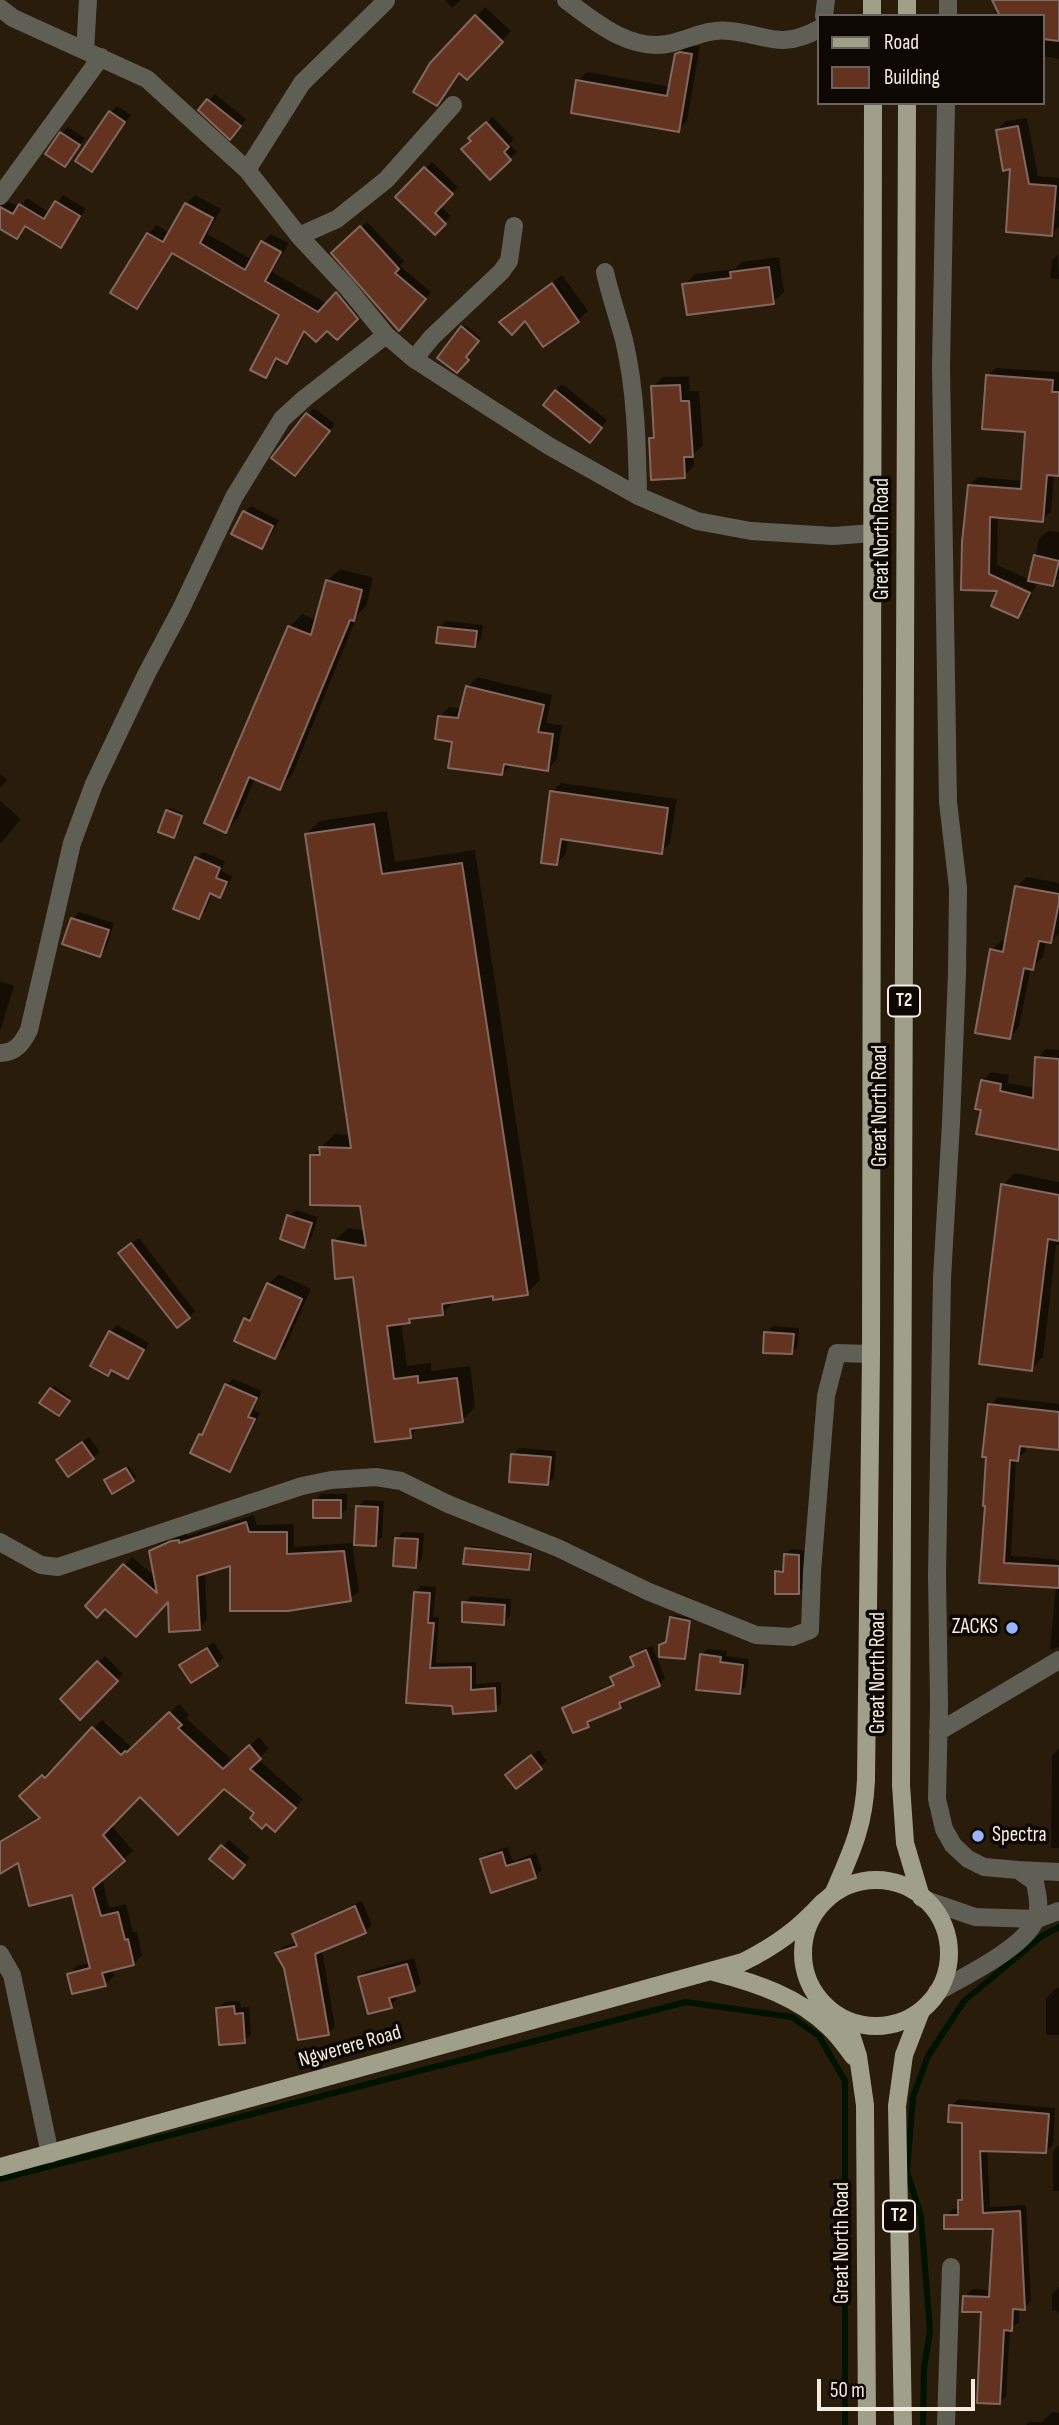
<!DOCTYPE html>
<style>
body{margin:0}
#map{position:relative;width:1059px;height:2425px;overflow:hidden;background:#291c0a;font-family:"Sofia Sans Condensed",sans-serif}
canvas{display:block}
.legend{position:absolute;left:817px;top:14px;width:228px;height:91px;box-sizing:border-box;background:#0d0803;border:2px solid #6a645c;margin:0;padding:9px 12px;list-style:none;font-size:21px;color:#f6ede1}
.legend li{display:flex;align-items:center;gap:14px;height:35px}
.legend b{width:35px;border:2px solid #6a645c}
.scale{position:absolute;left:817px;top:2379px;width:158px;height:32px;box-sizing:border-box;border:4px solid #f6ede1;border-top:0;padding-left:9px;font-size:21px;line-height:24px;white-space:nowrap;color:#f6ede1;-webkit-text-stroke:5px #0d0803;paint-order:stroke}
</style>
<div id="map">
<canvas width="1059" height="2425"></canvas>
<ul class="legend">
<li><b style="height:9px;background:#9f9f8a"></b>Road</li>
<li><b style="height:19px;background:#643320"></b>Building</li>
</ul>
<div class="scale">50 m</div>
</div>
<script>
const ctx = document.querySelector('canvas').getContext('2d');
ctx.lineJoin = 'round';
function fillPath(path, color) { ctx.fillStyle = color; ctx.fill(path, 'evenodd'); }
function strokePath(path, color, width, dash) { ctx.strokeStyle = color; ctx.lineWidth = width; ctx.lineCap = dash ? 'butt' : 'round'; ctx.setLineDash(dash || []); ctx.stroke(path); }
function write(font, color, halo, rows, align = 'center') {
  ctx.font = font + ' "Sofia Sans Condensed",sans-serif'; ctx.lineWidth = 7; ctx.setLineDash([]); ctx.textBaseline = 'middle'; ctx.strokeStyle = halo; ctx.fillStyle = color; for (const [text, x, y, turn = 0] of rows) {
    ctx.save(); ctx.translate(x, y); ctx.rotate((+turn || 0) * Math.PI / 180); ctx.textAlign = isNaN(turn) ? turn : align; if (halo) ctx.strokeText(text, 0, 0); ctx.fillText(text, 0, 0); ctx.restore();
  }
}
const shadow = new Path2D(`
 M445,0H461L452,8Z
 M994,0H1031L1059,10V59L1043,56V16Z
 M485,7L511,31L467,78L461,72L446,94L437,104L432,64Z
 M686,46H700L687,121L678,130L578,81L587,72L671,87L677,55Z
 M215,94L246,119L237,131L208,101Z
 M117,106L131,115L92,170L111,112Z
 M493,117L514,139L509,144L517,152L490,178L470,138Z
 M1027,118L1038,176L1059,178V206L1057,209L1059,211V226L1052,234L1012,167L997,130L1006,121Z
 M68,127L85,138L65,165L62,133Z
 M432,162L458,187L440,206L451,216L435,233L397,197Z
 M63,195L86,209L60,246L27,225L17,237L0,227V207L6,201L20,207L27,198L50,213Z
 M195,195L221,209L207,234L253,260L263,242L271,234L289,243L272,272L328,304L346,285L365,309L337,338L327,329L306,331L295,353L286,362L279,358L274,367L266,376L282,314L174,252L145,299L137,307L112,292L148,234L157,225L170,233L186,204Z
 M367,222L404,261L400,266L431,292L405,323L333,254Z
 M1058,254L1059,279L1050,278L1052,261Z
 M779,257L784,292L773,302L684,285L695,274L735,269L742,262Z
 M562,275L588,311L578,320L544,344L526,318L501,322Z
 M465,325L481,338L467,354L470,356L457,371L453,338Z
 M996,368L1059,372V474H1054L1051,512L1042,520L998,516L997,565L1030,580L1039,539L1048,531L1059,532V578L1052,584L1038,581L1033,592L1005,579V583L1032,595L1026,608L1018,616L1000,589L963,588L969,485L978,477L1024,481L1027,430L987,376Z
 M689,376L690,391H699L703,445L694,454V466L684,476L651,438L655,434L653,387L663,377Z
 M562,384L607,420L596,434L556,391Z
 M314,408L335,424L301,467L274,458Z
 M251,506L279,520L268,540L262,547L244,513Z
 M340,569L373,578L366,607L358,614L292,775L279,788L255,778L238,818L226,830L207,822L290,627L302,614L317,620L327,581Z
 M446,621L483,625L481,639L475,646L439,628Z
 M477,677L552,695L546,723L562,725L557,759L548,769L512,764L502,774L454,740L440,717L449,707L462,709L468,687Z
 M0,774L7,780L0,788Z
 M561,783L677,799L670,843L661,852L568,838L566,854L557,863L552,792Z
 M0,801L21,819L0,844Z
 M170,808L183,813L173,836L167,811Z
 M387,811L395,862L475,850L540,1280L527,1293L494,1294L455,1300L443,1313L414,1317L409,1321L401,1322L407,1366L431,1363V1371L470,1366L475,1407L462,1421L420,1426L410,1436L355,1275L334,1241L348,1228L366,1231L362,1204L312,1156L335,1134L351,1135L306,834L320,821Z
 M203,852L225,861L221,871L232,876L226,889L220,895L213,892L205,911L198,917L196,858Z
 M1027,877L1059,883V933L1051,941L1046,940L1043,957L1031,968L1019,1027L1009,1038L992,950L1002,940L1007,941L1016,887Z
 M79,912L114,923L106,948L100,955L73,919Z
 M0,981L14,986L0,1031Z
 M1046,1049L1059,1050V1148L983,1109L982,1081L991,1072L1009,1075L1008,1083L1035,1088L1037,1058Z
 M1015,1173L1059,1182V1245H1056L1043,1357L1031,1369L1003,1185Z
 M296,1210L318,1217L311,1239L304,1246L289,1216Z
 M139,1238L195,1311L189,1317L127,1247Z
 M279,1274L311,1289L285,1347L274,1357L246,1319L256,1309L268,1284Z
 M117,1325L149,1343L134,1370L128,1377L112,1369L110,1332Z
 M773,1326L799,1328L798,1346L792,1353L766,1333Z
 M233,1379L262,1391L254,1410L260,1413L236,1463L230,1470L201,1435L206,1430L226,1385Z
 M54,1386L71,1398L62,1411L51,1389Z
 M998,1397L1059,1404V1448L1026,1444V1451L1016,1459L1011,1556L1055,1559V1560L1059,1561V1647L1050,1650L1056,1586L980,1582L987,1505L990,1405Z
 M89,1437L100,1452L93,1458L65,1454Z
 M519,1448L556,1451L554,1477L548,1483L513,1455Z
 M129,1466L136,1477L133,1480L109,1478Z
 M321,1494H347V1509L340,1516L314,1501Z
 M364,1500L384,1501L382,1537L375,1544L358,1507Z
 M254,1515L257,1525L294,1524V1547L352,1543L359,1591L350,1599L231,1564L205,1572L207,1620L199,1629L170,1598L106,1607L87,1606L132,1557L156,1577L151,1551L159,1543L181,1534L187,1533V1536Z
 M403,1532L424,1533L422,1559L416,1566L396,1539Z
 M469,1546L533,1552L532,1566L529,1568L466,1549Z
 M791,1549L804,1550V1587L799,1592L777,1572L785,1567V1555Z
 M421,1586L436,1587L433,1617H439L436,1663L476,1662V1684L501,1682V1703L495,1709L408,1701L415,1592Z
 M471,1596L511,1599L510,1616L503,1623L464,1603Z
 M675,1615L692,1618L687,1655L684,1657L661,1646L668,1641L672,1617Z
 M214,1642L224,1658L191,1681L181,1666Z
 M652,1646L665,1678L659,1684L625,1698L626,1700L620,1706L593,1719L588,1725L564,1708L570,1702L614,1683L612,1677L618,1672L635,1664L632,1657L638,1651Z
 M708,1649L727,1651L726,1656L749,1659L746,1686L740,1693L701,1655Z
 M105,1656L123,1674L80,1717L62,1699Z
 M179,1704L189,1715L186,1718L233,1761L259,1737L269,1749L258,1759L303,1799L284,1821L257,1813L224,1786L141,1794L111,1825L133,1851L102,1878L109,1908L126,1904L133,1932H137L142,1955L134,1964L112,1969L114,1976L105,1985L69,1974L78,1965L90,1963L74,1893L19,1861L0,1872V1841L40,1816L31,1787L52,1768L54,1770L102,1720L131,1747L135,1743L137,1745Z
 M1059,1748V1848H1051L1052,1756Z
 M539,1750L547,1761L516,1786L514,1769Z
 M229,1840L250,1858L239,1870L212,1858Z
 M508,1847L513,1861L536,1853L542,1870L535,1876L482,1860L488,1853Z
 M362,1901L372,1925L365,1932L322,1949L335,2027L328,2034L277,1953L283,1947L297,1942L294,1934L301,1928Z
 M414,1958L421,1983L414,1989L396,1994L397,1999L391,2006L360,1978L366,1971Z
 M1056,1988H1059V2035H1046V1999Z
 M240,2001L241,2008L249,2007L251,2035L244,2042L218,2008L225,2002Z
 M958,2099L1055,2108L1053,2145L1046,2152L987,2149L990,2207L1026,2205L1031,2301L1024,2308H1019V2322L1010,2329L1006,2396L999,2403L983,2311L965,2297L972,2289L991,2290L995,2227L946,2216L953,2209H960V2201L964,2197V2121L951,2106Z
 M1059,2145V2191H1053V2151Z
 M1059,2287V2314L1057,2311L1052,2310V2294Z
 M1052,2412L1059,2413V2425H1026L1029,2422H1042Z`);
const stream = new Path2D(`
 M0,2179L686,2002L792,2017L819,2036L845,2081V2425
 M923,2425L924,2368L930,2332L921,2216L907,2172L913,2097L928,2056L964,2001L1042,1936L1059,1927`);
const building = new Path2D(`
 M992,0H1059V41L1043,39V16H1000Z
 M475,15L503,42L467,80L459,73L437,106L413,92L430,63Z
 M680,52L692,54L679,132L571,113L576,80L667,96L675,54Z
 M207,99L241,126L230,140L198,110Z
 M109,111L125,122L92,172L75,161Z
 M486,122L509,147L504,152L511,160L490,180L461,149L471,141L468,138Z
 M1018,126L1029,184L1056,186L1052,236L1006,232L1010,169L1003,171L996,130Z
 M60,132L80,145L65,167L45,154Z
 M424,167L453,194L435,213L446,224L435,235L395,197Z
 M55,201L80,216L61,248L25,226L17,239L0,229V207L13,214L19,204L44,219Z
 M185,203L213,218L200,243L245,270L261,241L281,252L265,281L318,312L336,292L358,319L337,340L327,331L316,342L304,331L287,364L276,358L266,378L250,370L279,315L172,253L137,309L110,293L147,233L163,242Z
 M360,226L399,269L395,273L426,299L399,331L331,253Z
 M769,267L774,304L687,315L682,284L731,278L730,272Z
 M552,283L579,322L543,347L525,321L512,335L499,322Z
 M461,326L479,341L466,357L469,360L457,373L437,358Z
 M986,375L1053,380L1052,392H1059V476L1047,475L1043,522L990,517L989,574L1030,593L1018,618L991,606L997,591L961,590L962,542L968,485L1021,489L1025,432L982,429Z
 M680,385L681,401H689L693,457H684L685,478L651,480L649,438H654L651,386Z
 M555,390L602,428L590,443L543,405Z
 M306,413L330,431L295,476L271,458Z
 M243,511L273,526L262,549L231,534Z
 M1034,555L1059,561L1053,586L1028,581Z
 M326,580L362,590L354,621L350,620L280,790L249,777L226,833L204,823L288,626L311,635Z
 M438,627L477,631L475,647L436,643Z
 M466,686L544,705L538,732L553,734L548,771L504,764L502,775L448,768L452,742L435,739L438,716L458,718Z
 M550,791L668,808L662,854L561,839L557,865L541,863Z
 M166,810L182,816L174,838L158,832Z
 M374,824L382,874L462,863L528,1295L493,1300V1296L442,1304L443,1315L409,1319L410,1323L387,1326L394,1379L418,1376V1383L457,1378L463,1422L410,1429L411,1438L375,1442L353,1277L335,1279L332,1240L366,1246L360,1206L310,1205V1155H320L319,1147L351,1148L305,834Z
 M195,857L220,868L216,878L227,882L220,898L210,893L199,919L173,909Z
 M1015,886L1059,894V902L1051,943L1039,941L1033,970L1024,968L1010,1039L975,1033L990,949L1003,952Z
 M71,918L109,930L100,957L62,944Z
 M1035,1057L1059,1059V1150L976,1134L981,1110L975,1109L981,1080L1001,1084L1000,1091L1033,1098Z
 M1001,1184L1059,1195V1241L1048,1239L1032,1371L979,1364Z
 M287,1215L312,1223L304,1248L280,1239Z
 M131,1243L190,1318L177,1328L118,1253Z
 M267,1283L302,1299L275,1359L234,1341L244,1318L250,1321Z
 M109,1331L144,1350L128,1379L111,1370L108,1376L90,1366Z
 M764,1332L794,1334L792,1354L763,1353Z
 M225,1384L257,1398L248,1417L255,1419L230,1472L190,1453L199,1434L202,1435Z
 M50,1388L70,1401L59,1416L39,1403Z
 M988,1404L1059,1412V1450L1020,1446L1018,1461L1010,1460L1004,1563L1059,1566V1588L979,1583L985,1506H983L986,1457H982Z
 M82,1442L94,1459L68,1477L56,1460Z
 M511,1454L551,1457L548,1485L509,1482Z
 M126,1468L134,1481L112,1494L104,1480Z
 M313,1500H341V1518H313Z
 M356,1506L378,1507L376,1546L354,1545Z
 M246,1522L249,1532H287V1554L344,1551L351,1601L288,1611H230V1566L197,1576L200,1630L169,1632L168,1602L136,1637L105,1609L97,1618L85,1606L123,1564L157,1593L149,1551L171,1541L179,1540V1543Z
 M395,1538L418,1539L416,1568L393,1566Z
 M465,1548L531,1554L529,1570L463,1564Z
 M784,1554L799,1555V1594H775V1571L783,1572Z
 M414,1592L430,1593L428,1623H434L430,1668L471,1667V1690L495,1688L496,1711L453,1714L452,1706L406,1703Z
 M462,1602L505,1605L504,1625L462,1622Z
 M670,1617L690,1621L685,1659L659,1657V1645L666,1642Z
 M207,1648L218,1666L191,1683L179,1665Z
 M646,1650L660,1686L619,1703L621,1708L587,1722L589,1727L573,1733L562,1708L614,1685L610,1677L634,1666L630,1657Z
 M700,1654L721,1657L720,1662L743,1665L740,1694L696,1690Z
 M97,1661L118,1681L80,1720L60,1699Z
 M169,1712L182,1725L178,1728L223,1769L249,1745L261,1759L250,1769L296,1808L275,1832L266,1824L262,1829L250,1818L254,1813L224,1789L178,1835L140,1797L103,1835L125,1861L93,1888L101,1916L118,1912L125,1940L128,1939L134,1965L102,1973L106,1986L72,1994L67,1974L90,1968L72,1895L29,1906L18,1863L0,1874V1842L40,1818L19,1796L42,1775L45,1778L92,1727L121,1755L125,1751L127,1752Z
 M531,1755L542,1769L516,1789L505,1775Z
 M221,1845L245,1865L233,1879L209,1859Z
 M502,1852L506,1866L530,1859L536,1878L491,1893L480,1859Z
 M355,1906L366,1933L315,1954L329,2035L298,2040L284,1968L275,1953L297,1946L292,1934Z
 M407,1964L415,1991L389,1998L392,2008L368,2014L358,1977Z
 M234,2006L235,2014L243,2013L245,2043L219,2045L216,2008Z
 M949,2105L1049,2114L1046,2153L980,2151L983,2213L1020,2211L1025,2310L1013,2309L1012,2331L1004,2330L1000,2404L977,2403L981,2312H962L963,2296L989,2297L993,2229H944V2215H958V2200H962V2123L948,2122Z`);
const minor = new Path2D(`
 M566,0C596,23 632,53 672,43C692,38 710,28 730,31C769,35 780,50 819,29
 M0,8L13,18L147,79L247,170L299,236L345,285L386,335L414,359L549,446L638,496L697,521L751,531L833,536L873,533
 M824,16L826,0
 M948,16V0
 M85,51L88,0
 M247,170L302,83L386,1
 M0,196L101,57
 M299,236L337,219L386,180L453,105
 M605,272C610,295 618,317 624,340C636,391 637,443 638,496
 M414,359L432,337L501,272L509,261L514,226
 M0,1053C16,1053 23,1042 29,1030L72,843L94,784L146,675L181,609L234,497L282,419L305,398L386,335
 M0,1542L41,1565L58,1567L302,1486L331,1480L376,1477L401,1481L448,1504L558,1548L647,1591L756,1635L792,1637L810,1630L812,1572L826,1396L837,1353L871,1354
 M938,1732L1059,1660
 M1018,1870L1059,1872
 M923,1899L975,1917L1037,1919L1059,1911
 M0,1954L12,1975L50,2154
 M937,1992C963,1977 1031,1945 1037,1915C1040,1904 1037,1893 1035,1882L1018,1870L984,1867L968,1859L953,1845L944,1829L937,1799L939,1705L937,1575L942,1278L951,1123L957,973L958,888L948,802L941,367L946,103
 M946,2425L951,2267`);
const major = new Path2D(`
 M872,0V16
 M907,16V0
 M907,103L901,1785L905,1843L921,1897
 M803 1953a73 73 0 1 1 146 0a73 73 0 1 1-146 0Z
 M834,1892C852,1851 864,1826 866,1780L871,1354L873,103
 M714,1972C756,1983 799,1997 830,2028C839,2036 846,2047 854,2057
 M847,2022L858,2056L865,2105L867,2425
 M0,2167L743,1962C777,1945 798,1929 823,1902
 M903,2425L897,2106L904,2055L921,2011`);
const markers = [
 [1012,1628,7,"#9cb4fd"],
 [978,1836,7,"#9cb4fd"]
];
const shields = [
 [904,1001,32],
 [899,2216,32]
];
const shieldNames = [
 ["T2",904,1001],
 ["T2",899,2216]
];
const streetNames = [
 ["Great North Road",883,539,-90],
 ["Great North Road",881,1106,-90],
 ["Great North Road",879,1673,-90],
 ["Ngwerere Road",350,2047,-16],
 ["Great North Road",843,2243,-90]
];
const poiNames = [
 ["ZACKS",998,1628],
 ["Spectra",992,1836,"left"]
];
fillPath(shadow, '#0007');
strokePath(stream, '#001200', 6);
fillPath(building, '#643320');
strokePath(building, '#82685f', 2);
strokePath(minor, '#5f5f55', 18);
strokePath(major, '#9f9f8a', 18);
for (const [x, y, r, color] of markers) { const dot = new Path2D(); dot.arc(x, y, r, 0, 2 * Math.PI); ctx.fillStyle = color; ctx.fill(dot); strokePath(dot, '#0d0803', 2.5); }
for (const [x, y, w] of shields) { const box = new Path2D(); box.roundRect(x - w / 2, y - 15.5, w, 31, 5); ctx.fillStyle = '#0d0803'; ctx.fill(box); strokePath(box, '#f6ede1', 2); }
write('bold 19px', '#f6ede1', null, shieldNames);
write('21px', '#f6ede1', '#0d0803', streetNames);
write('21px', '#f6ede1', '#0d0803', poiNames, 'right');
</script>
